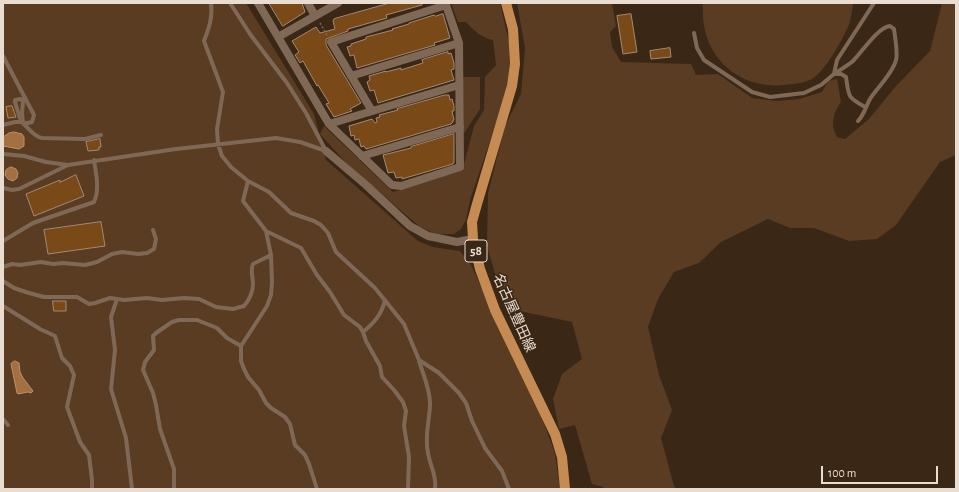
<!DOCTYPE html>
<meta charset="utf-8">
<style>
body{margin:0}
#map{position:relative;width:959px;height:492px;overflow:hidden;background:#3a2715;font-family:"Alegreya Sans",sans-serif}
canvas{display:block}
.frame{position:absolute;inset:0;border:4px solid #e9dcd1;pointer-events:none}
.scale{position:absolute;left:821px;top:466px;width:117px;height:18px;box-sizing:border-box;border:2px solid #e9dcd1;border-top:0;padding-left:5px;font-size:12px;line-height:14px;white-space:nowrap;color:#e9dcd1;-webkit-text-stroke:3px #3a2715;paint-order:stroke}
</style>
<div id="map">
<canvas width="959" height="492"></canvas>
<div class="frame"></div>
<div class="scale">100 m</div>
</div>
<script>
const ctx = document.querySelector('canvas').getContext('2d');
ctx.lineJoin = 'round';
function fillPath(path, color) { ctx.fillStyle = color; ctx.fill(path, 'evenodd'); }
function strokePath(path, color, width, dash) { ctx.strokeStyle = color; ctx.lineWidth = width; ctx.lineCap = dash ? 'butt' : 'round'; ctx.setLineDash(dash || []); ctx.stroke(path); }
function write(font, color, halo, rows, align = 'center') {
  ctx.font = font + ' "Alegreya Sans","Noto Sans JP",sans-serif'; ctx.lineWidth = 3; ctx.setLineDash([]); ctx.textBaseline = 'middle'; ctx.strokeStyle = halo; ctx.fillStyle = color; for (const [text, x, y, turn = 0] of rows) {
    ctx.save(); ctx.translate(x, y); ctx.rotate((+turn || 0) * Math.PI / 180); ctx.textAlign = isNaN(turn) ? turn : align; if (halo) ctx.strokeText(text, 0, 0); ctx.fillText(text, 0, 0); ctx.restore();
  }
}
const green = new Path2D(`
 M3,3H246L314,114L326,160L418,241L433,247L460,251L471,265L539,410L555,453L560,489H3Z
 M451,3H500L509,42L510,76L505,97L470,200L466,220L461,229L454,234H436L420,227L348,165L320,134L324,126L393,192L458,171L463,168L474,126L484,110L485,77L496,65L493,40C482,38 474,31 466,22H458Z
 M517,3H612L616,26L610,32L612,47L621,62L691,64L696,75L718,74L752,98L777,101L799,99L822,92L828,81L837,79L841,102C833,113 830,125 837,137L845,139L869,119L896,86L930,51L942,3H956V155L940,162L896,225L877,239L849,241L814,228H790L768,219L721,242L699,263L674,272L658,299L648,327L659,375L672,410L661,438L674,486L676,489H603V487L592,484L575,425L559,429L553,399L562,374L582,359L572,322L505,308L487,246L488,193L505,126L521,94L525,48Z
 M703,3H853C852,11 851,20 848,27C841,42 826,70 812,79C805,83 793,84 785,85C735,90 699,53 703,3Z
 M463,77H480V109L461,138Z`);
const water = new Path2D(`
 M14,132L22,134L24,137V146L19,149L3,146V137L9,133Z
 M11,167L16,169L18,173L17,178L13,181L8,179L5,175L6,170Z
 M15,361L19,363L20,372L23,378L33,391L31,393L28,392L18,394L17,393L11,364Z`);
const building = new Path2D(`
 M269,3H302L305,12L283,26Z
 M390,3H422V5L386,15L387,18L348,29V31L326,39V45L361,103L350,109L352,111L334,117L326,104L329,103L318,85L317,86L303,61L300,63L295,55L299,52L292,41L316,27L320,33L335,29L333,21L334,19Z
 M443,14L450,38L434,43L435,45L357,68L354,55L350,56L347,47L351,46V44L366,39V37L393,30L392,29L409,24V23L434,15L435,16Z
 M631,14L637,52L623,54L617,16Z
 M670,48L671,57L651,59L650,51Z
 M448,52V54L451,53L454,63V69L451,70L454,80L378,103L374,90L370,91L367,82L370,80L369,76L386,71V72L401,68V70L423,63L422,60Z
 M445,95H449L450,100L452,99L454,106V111H452L454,120H453V122L451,124L366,149L364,146L361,147L359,139L355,140L354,135L351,136L349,126L372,119L375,123L377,122L376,118L380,117L379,115L398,110L397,109Z
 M12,106L16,117L8,118L6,107Z
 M454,134V162L453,164L402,179V177L396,178L394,172L388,173L383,155L411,148V147Z
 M100,139L101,147H99V150L88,151L86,142Z
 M76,175L84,196L34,216L26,194L60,180V182Z
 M101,222L105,246L48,254L44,230Z
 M53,301H66V311H54Z`);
const path = new Path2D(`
 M320,23L327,35`);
const service = new Path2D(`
 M211,3C213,17 209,28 204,41L223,92L217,129L218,144L222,156L231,167L248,181L269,192L291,213L314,221L321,225L328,233L336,252L375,288L404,324L419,360L439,373L459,393L466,403L472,421L485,448L502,471L509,489
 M230,3L250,34L287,83L306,113L326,151
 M694,33L697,48L704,60L752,92L770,97L804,93L821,85L834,74L837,60L874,3
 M3,56L34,115L32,122L28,123H23L22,113L23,101L21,99L15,100V102L21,122
 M834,74C840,70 847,66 853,61C862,52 878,27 890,26L894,29C895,37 898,53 896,60C893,73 877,88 870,99C866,106 864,115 858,121
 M834,74H841L846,77C849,97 847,97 865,107
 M3,125L15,122H21C29,127 32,136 42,138L85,139L101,135
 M3,154L24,156L46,162L68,165L19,189L12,190L3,188
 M68,165L176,149L276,138L300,142L326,151
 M248,181L243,201L266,231L271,255L272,282L271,295L267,306L241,346V361L244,369L248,377L259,390L266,403L271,408L285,417L290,424L295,445L305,455L309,464L317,489
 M266,231L301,248L317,275L330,292L344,315L360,327L363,332L366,341L380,366L382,377L394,390L403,402L406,411L404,426L409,457L408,489
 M3,241L33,223L94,202C100,189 96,174 94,160
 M3,267L12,264L20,265L41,262L53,264L63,263L85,265L97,262L112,254L122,252L138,254L147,253L154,249L156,239L153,230
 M3,281L14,288L29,293L44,297H77L89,304L95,303L110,298L124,300L147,298L162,300L184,298L199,299L216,307L233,309L244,306C249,300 253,293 253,284C253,277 250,271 253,264L271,255
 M117,299L111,317L115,350L111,389L126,438L132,489
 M3,306L40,329L55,336L62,358L70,366L74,375L67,407L80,442L89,455L92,480V489
 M363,332C374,323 382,314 385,300
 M419,361C423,374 430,389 430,403C430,420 424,436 428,453C430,466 437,475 435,489
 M3,419L8,425
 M174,489V469L160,429L156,405L153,393L143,370L145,362L154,350L153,336L156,333L172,322L179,320H197L217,328L227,338L241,346`);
const minor = new Path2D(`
 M258,3L278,37L338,3
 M308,3L315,16
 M278,37L329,124L392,185L401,186L460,167L459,43L446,5L331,42L372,111
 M351,76L459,43
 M329,124L459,85
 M326,151L366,185L410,226L428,236L457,242L473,239
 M362,156L460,127`);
const primary = new Path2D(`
 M506,3L513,29L515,64L512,86L477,204L472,222L473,239L480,269L495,310L555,434L562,457L565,489`);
const shields = [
 [476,251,22]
];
const shieldNames = [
 ["58",476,251]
];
const streetNames = [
 ["名古屋豊田線",514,313,66]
];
fillPath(green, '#593c22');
fillPath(water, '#a47041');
strokePath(water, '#b9906c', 1);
fillPath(building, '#794917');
strokePath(building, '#a28a76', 1);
strokePath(path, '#786758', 1.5, [2, 2]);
strokePath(service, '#7f6956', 4);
strokePath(minor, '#7f6956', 8);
strokePath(primary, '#c68b52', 10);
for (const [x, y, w] of shields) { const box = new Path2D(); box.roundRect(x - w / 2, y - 11, w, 22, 3); ctx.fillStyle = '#3a2715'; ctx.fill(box); strokePath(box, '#e9dcd1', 1); }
write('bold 13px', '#e9dcd1', null, shieldNames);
write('14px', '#e9dcd1', '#3a2715', streetNames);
</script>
